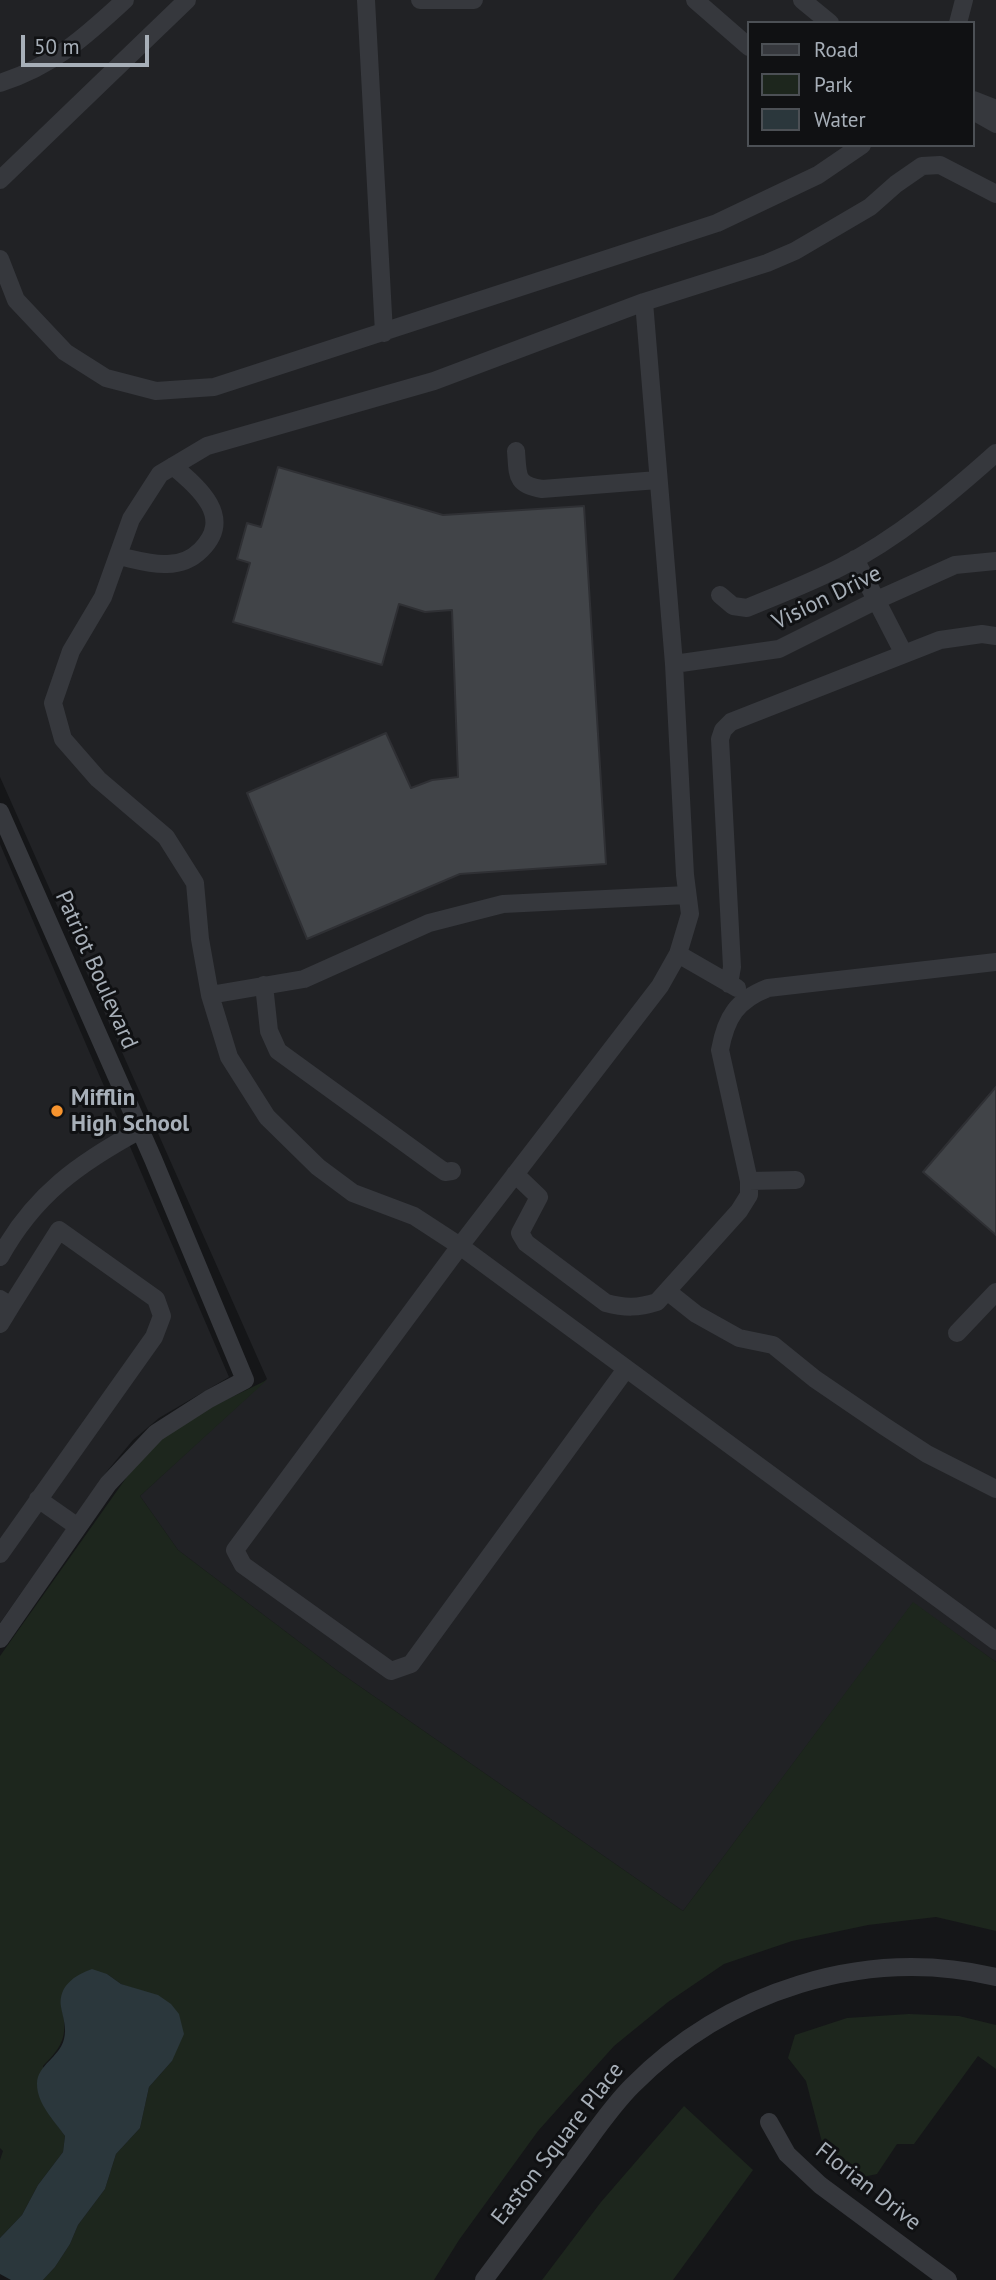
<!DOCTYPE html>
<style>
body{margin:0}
#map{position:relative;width:996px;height:2280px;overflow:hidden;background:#151618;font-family:"PT Sans",sans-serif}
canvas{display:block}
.legend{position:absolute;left:747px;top:21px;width:228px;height:126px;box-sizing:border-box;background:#101113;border:2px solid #4c5055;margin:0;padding:9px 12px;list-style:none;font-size:21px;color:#a7afb8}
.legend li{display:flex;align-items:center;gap:14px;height:35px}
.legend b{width:35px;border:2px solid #4c5055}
.scale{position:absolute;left:21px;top:35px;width:128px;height:32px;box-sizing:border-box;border:4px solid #a7afb8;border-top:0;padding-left:9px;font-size:21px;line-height:24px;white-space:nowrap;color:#a7afb8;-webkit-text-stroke:5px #101113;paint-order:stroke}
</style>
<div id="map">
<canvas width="996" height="2280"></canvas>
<ul class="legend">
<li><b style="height:9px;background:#36383d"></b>Road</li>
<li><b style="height:19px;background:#1d261d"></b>Park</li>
<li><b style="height:19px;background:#2b373c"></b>Water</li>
</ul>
<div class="scale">50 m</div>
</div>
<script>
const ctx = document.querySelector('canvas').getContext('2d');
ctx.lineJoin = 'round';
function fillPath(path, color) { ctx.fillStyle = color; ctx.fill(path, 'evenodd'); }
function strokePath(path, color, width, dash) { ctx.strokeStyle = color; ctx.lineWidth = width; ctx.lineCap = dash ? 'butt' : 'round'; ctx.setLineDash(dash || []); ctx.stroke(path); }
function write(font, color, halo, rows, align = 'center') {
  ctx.font = font + ' "PT Sans",sans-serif'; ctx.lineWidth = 6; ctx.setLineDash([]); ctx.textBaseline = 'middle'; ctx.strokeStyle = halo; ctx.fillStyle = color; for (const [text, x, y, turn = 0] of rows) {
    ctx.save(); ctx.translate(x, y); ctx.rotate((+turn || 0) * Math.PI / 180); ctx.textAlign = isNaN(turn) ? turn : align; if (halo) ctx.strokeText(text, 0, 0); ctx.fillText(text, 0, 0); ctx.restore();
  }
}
const built = new Path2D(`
 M0,0H996V1662L913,1603L683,1911L339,1672L178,1550L140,1496L267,1379L0,777ZM749,23H973V145H749Z
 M0,844L229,1377L159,1418L133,1440L108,1470L0,1623Z`);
const green = new Path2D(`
 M267,1380L140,1496L178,1550L339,1672L683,1911L913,1602L996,1662V1931L936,1917L868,1925L792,1941L724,1964L668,2002L614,2046L538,2131L459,2240L434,2280H43L55,2267L70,2244L78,2225L105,2189L116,2154L140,2128L149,2087L172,2061L138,1990L121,1984L107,1974L61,2004C68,2034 65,2044 43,2066L53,2119L65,2136L63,2152L38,2185L22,2215L0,2238V2160L3,2151L0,2148V1656L136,1464L167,1433L199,1413Z
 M909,2014L959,2016L996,2025V2069L978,2056L914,2144H897L877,2174L858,2178L823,2146L806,2081L788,2058L795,2035L847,2018Z
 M684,2106L753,2170L673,2280H542L601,2202Z`);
const water = new Path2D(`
 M92,1969L107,1974L121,1984L158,1995L171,2004L179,2014L184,2034L172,2061L149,2087L140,2128L116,2154L105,2189L78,2225L70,2244L55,2267L43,2280H11L0,2274V2238L22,2215L38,2185L63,2152L65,2136C54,2120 37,2104 37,2084C37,2065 60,2057 64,2039C67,2028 63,2018 61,2007C58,1986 75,1975 92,1969Z`);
const building = new Path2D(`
 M278,467L443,515L584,506L606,864L460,874L307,939L247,793L386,733L411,788L432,780L458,777L452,610L425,612L399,604L382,665L233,622L250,563L237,559L247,523L261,527Z
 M996,1087V1235L923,1172Z`);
const minor = new Path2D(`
 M366,0L384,333
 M420,0H474
 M695,0L749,47
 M802,0L830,23
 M958,23L964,0
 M0,83C53,66 85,37 125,0
 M973,100L996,109
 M973,111L996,124
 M0,180L187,0
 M996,194L940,165L922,166L896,184L870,207L795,251L767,263L644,302L434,381L207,446L160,474L131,519L103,597L71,651L53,703L63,739L98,779L166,837L195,883L200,939L210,995L229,1057L267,1117L318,1167L353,1193L414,1216L460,1246L996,1641
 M0,259L16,300L65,352L106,378L156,391L214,387L717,223L818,175L862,145
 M516,451C518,475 515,485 542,489L658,480
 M118,556C133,559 151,565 167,564C180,564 191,560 201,550C234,517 199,488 173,466
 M855,559L904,654
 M720,595L733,606L747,608C778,595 810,583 841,567C898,538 949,495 996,453
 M674,664L779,649L877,600L955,565L996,561
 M0,812L153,1159L245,1380L209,1399L156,1433L108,1484L0,1639
 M678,954L737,988
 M729,984L732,967L720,739L723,730L731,722L940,640L982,634L996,636
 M264,985L269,1031L278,1051L435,1165L445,1172L452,1171
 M210,995L304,979L429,923L503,904L687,895
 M515,1174L539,1197L520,1233L526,1243L606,1303C625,1308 638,1308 657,1302L739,1211L749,1195V1181L720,1050C726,1017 737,1000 768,988L996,962
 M749,1181L796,1180
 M0,1257C34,1195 79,1163 140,1130
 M667,1291L696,1314L739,1338L773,1345L815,1379L884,1426L927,1454L996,1489
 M0,1299L11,1306L59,1230L156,1299L162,1316L154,1337L0,1554
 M0,1324L11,1306
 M957,1333L996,1292
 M626,1369L411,1664L391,1671L243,1565L235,1550L460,1246L660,986L678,954L690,914L685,875L674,664L644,302
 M38,1499L78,1527
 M769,2122L787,2154L820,2185L948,2280
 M484,2280C514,2240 543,2201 573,2161C592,2136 610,2108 632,2086C726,1991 864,1946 996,1977`);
const markers = [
 [57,1111,7,"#f7942e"]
];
const streetNames = [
 ["Vision Drive",827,598,-26],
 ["Patriot Boulevard",96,970,66],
 ["Easton Square Place",558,2144,-52],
 ["Florian Drive",868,2187,38]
];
const poiNames = [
 ["Mifflin",71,1098],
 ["High School",71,1124]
];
fillPath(built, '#212225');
fillPath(green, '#1d261d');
fillPath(water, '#2b373c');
fillPath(building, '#414448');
strokePath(building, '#2f3034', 2);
strokePath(minor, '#36383d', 18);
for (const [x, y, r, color] of markers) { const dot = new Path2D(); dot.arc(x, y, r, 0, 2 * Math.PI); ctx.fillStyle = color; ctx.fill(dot); strokePath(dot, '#101113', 2.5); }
write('23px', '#a7afb8', '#101113', streetNames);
write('bold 23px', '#a7afb8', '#101113', poiNames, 'left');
</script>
